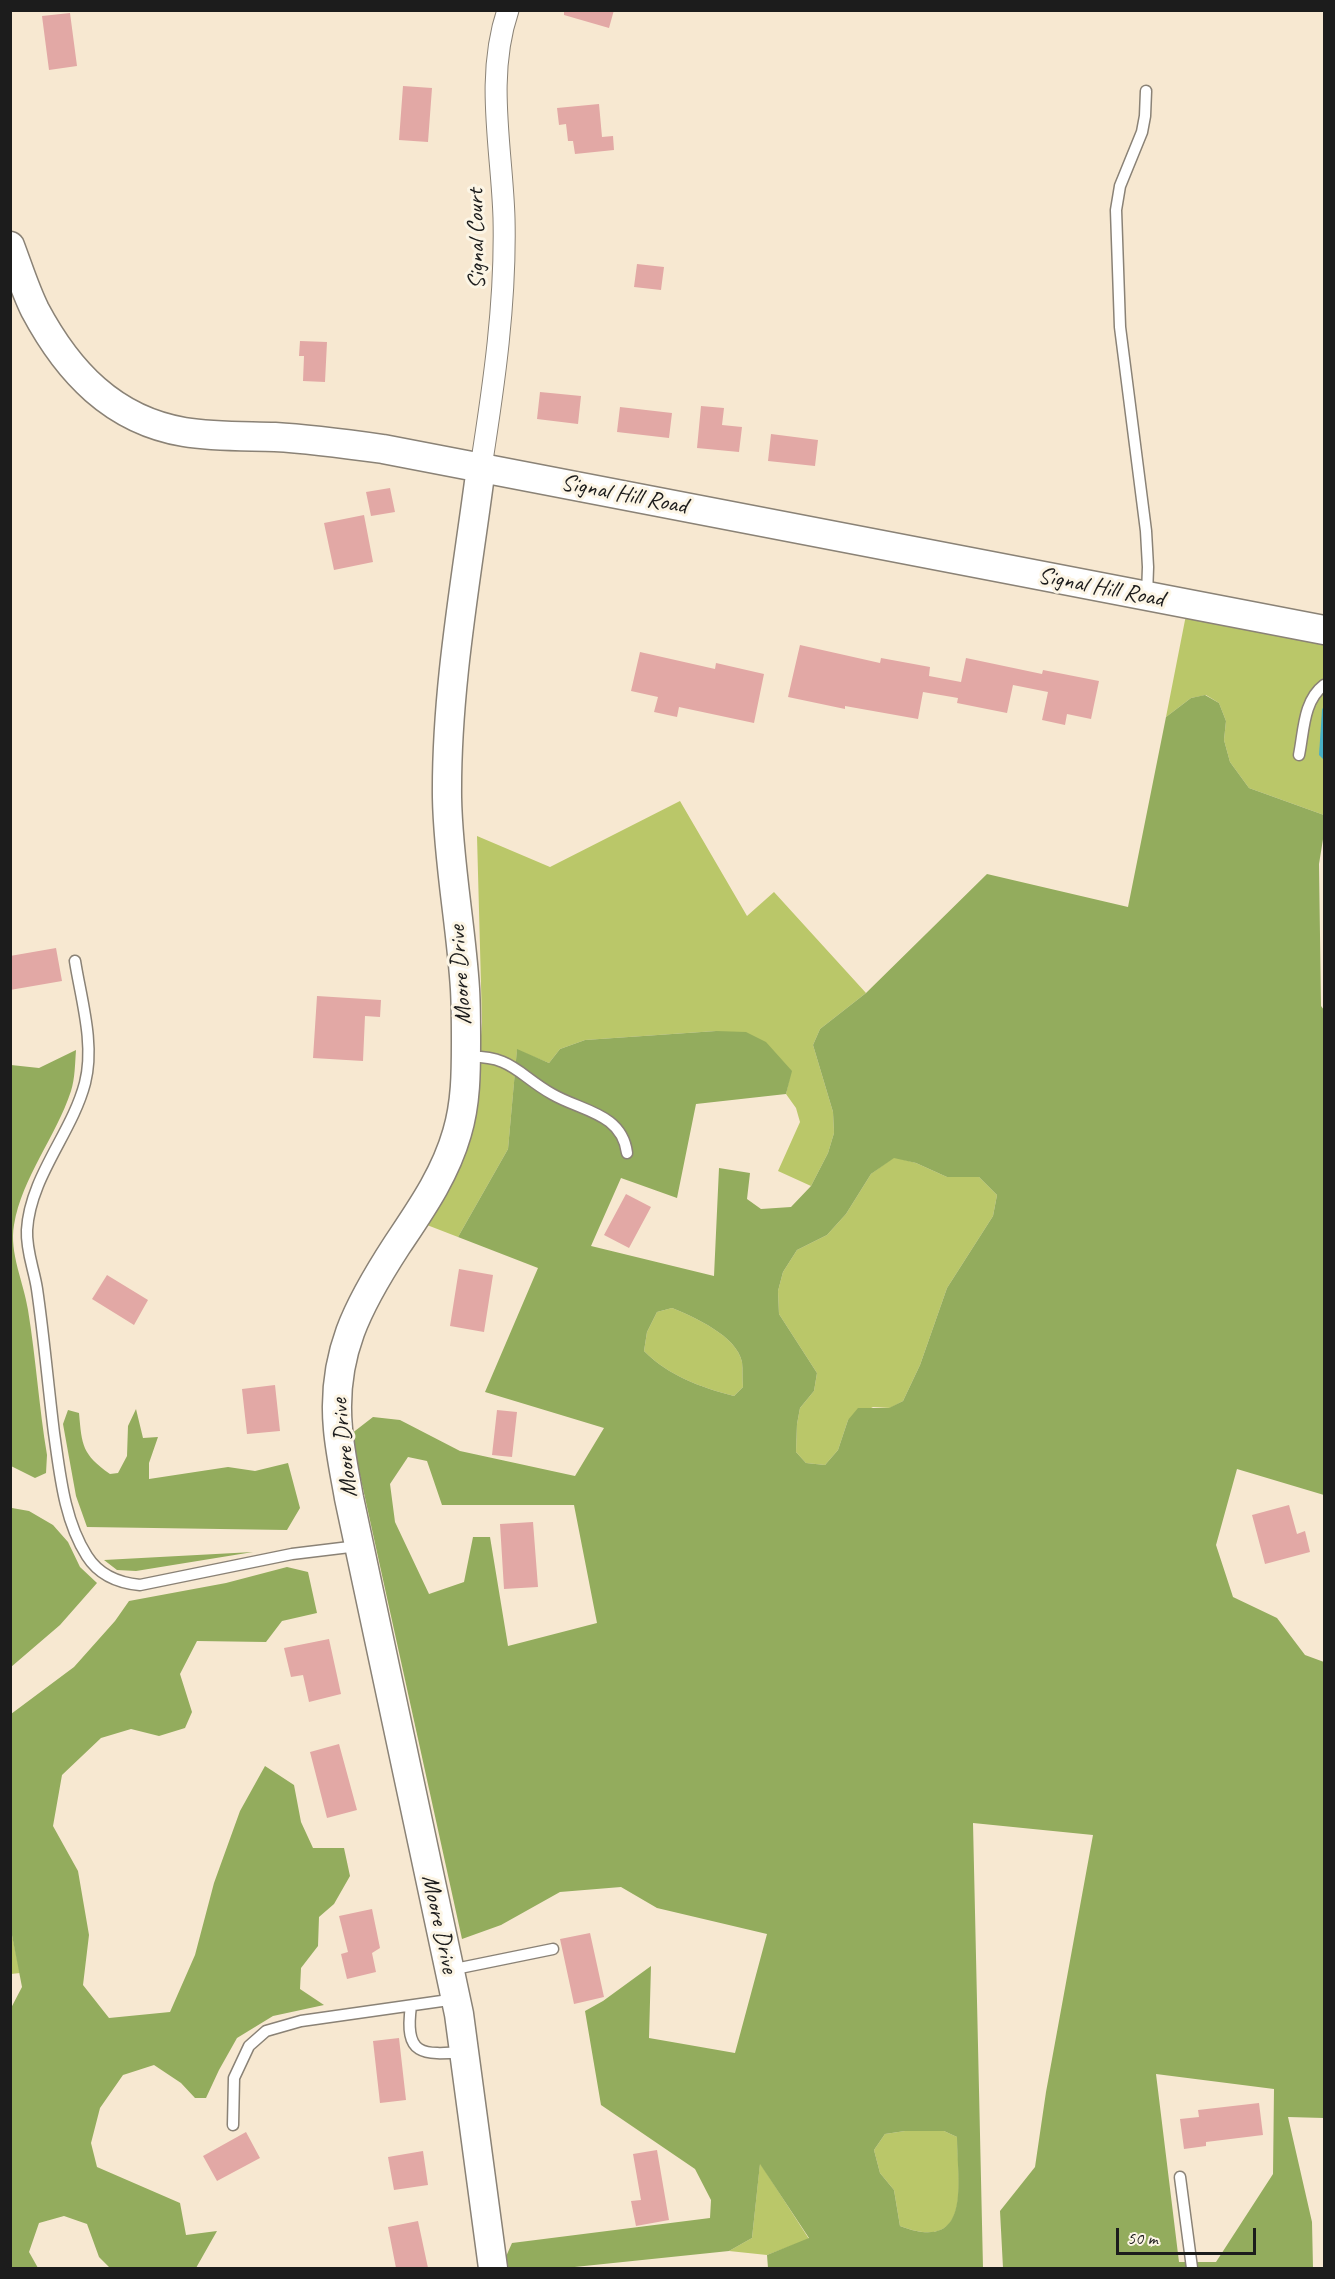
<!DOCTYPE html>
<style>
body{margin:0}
#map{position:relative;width:1335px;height:2279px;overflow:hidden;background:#f7e8d1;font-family:Caveat,sans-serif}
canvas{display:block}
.frame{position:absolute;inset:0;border:12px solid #1c1c1c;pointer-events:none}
.scale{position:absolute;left:1116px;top:2228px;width:140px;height:27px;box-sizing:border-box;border:3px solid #1c1c1c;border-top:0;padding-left:8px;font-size:18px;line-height:21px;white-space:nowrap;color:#1c1c1c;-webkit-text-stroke:4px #fcf5e5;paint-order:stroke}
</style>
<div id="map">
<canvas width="1335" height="2279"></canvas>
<div class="frame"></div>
<div class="scale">50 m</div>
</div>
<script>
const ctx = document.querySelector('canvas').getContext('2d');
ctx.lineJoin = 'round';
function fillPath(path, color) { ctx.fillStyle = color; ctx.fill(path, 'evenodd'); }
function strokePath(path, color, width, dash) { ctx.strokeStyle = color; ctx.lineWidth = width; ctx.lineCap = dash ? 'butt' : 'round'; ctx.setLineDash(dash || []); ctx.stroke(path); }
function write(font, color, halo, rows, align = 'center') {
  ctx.font = font + ' Caveat,sans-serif'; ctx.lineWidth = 6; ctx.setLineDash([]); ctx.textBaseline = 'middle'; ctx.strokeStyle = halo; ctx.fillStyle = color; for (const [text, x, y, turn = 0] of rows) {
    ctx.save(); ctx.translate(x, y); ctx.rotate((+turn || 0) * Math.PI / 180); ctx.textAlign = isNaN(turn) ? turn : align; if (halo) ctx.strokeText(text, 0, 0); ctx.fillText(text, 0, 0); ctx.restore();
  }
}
const green = new Path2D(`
 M1186,615L1324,642V815L1249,788L1230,762L1224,740L1226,721L1219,703L1206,695L1191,698L1166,717Z
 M680,801L747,916L774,892L866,993L820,1029L813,1045L833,1112L834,1133L828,1153L811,1186L778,1171L800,1122L796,1108L786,1094L791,1071L716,1031L585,1040L560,1049L549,1063L517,1050L508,1149L458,1237L427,1225L475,1117L482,1022L477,836L550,867Z
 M894,1157L916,1163L947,1177H979L997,1195L993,1216L947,1288L920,1365L903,1401L890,1408L873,1407L848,1420L838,1450L825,1465L806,1463L796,1452L797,1424L800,1408L814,1391L817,1373L779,1314L778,1291L783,1272L797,1250L827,1235L846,1214L871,1174Z
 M672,1308C694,1317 737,1336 742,1362C743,1370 742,1379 743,1387L734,1396C700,1387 669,1376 644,1351L647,1332L657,1312Z
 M10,1925L20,1973L11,1974Z
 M905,2131H944L957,2137C958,2183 973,2254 900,2226L894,2190L880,2173L874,2150L885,2134Z
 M760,2163L809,2239L767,2255L729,2251L752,2238Z`);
const forest = new Path2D(`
 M1205,695L1219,703L1226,721L1224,740L1230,762L1249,788L1324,815V833L1319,864L1321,1006L1324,1010V1495L1237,1469L1216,1545L1233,1597L1277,1618L1305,1655L1324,1662V2118L1288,2117L1312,2222L1313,2268H1003L1000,2211L1035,2167L1046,2092L1093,1835L973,1823L983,2268H768L767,2255L809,2238L760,2164L752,2238L729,2251L565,2268H509L504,2261L512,2243L710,2218L711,2200L695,2169L601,2105L585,2011L603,2001L651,1966L649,2038L735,2053L767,1934L657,1908L621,1887L560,1892L501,1925L462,1939L351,1434L373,1417L400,1420L460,1451L575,1476L604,1428L485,1392L538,1268L458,1237L508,1149L517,1049L549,1063L560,1049L585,1040L716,1031L746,1032L766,1042L792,1071L786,1094L696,1104L677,1198L621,1178L591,1246L714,1276L719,1168L750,1173L747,1199L761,1209L791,1207L811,1186L828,1153L834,1133L833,1112L813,1045L820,1029L866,993L987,874L1128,907L1166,717L1191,698ZM894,1158L916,1163L947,1177H979L997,1195L993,1216L947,1288L920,1365L903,1401L889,1408H858L848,1420L838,1450L825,1465L806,1463L796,1452L797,1424L800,1408L814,1391L817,1373L779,1314L778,1291L783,1272L797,1250L827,1235L846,1214L871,1174ZM672,1308C694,1317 737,1336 742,1362C743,1370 742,1379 743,1387L734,1396C700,1387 669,1376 644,1351L647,1332L657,1312ZM408,1457L427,1461L442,1505H574L597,1623L508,1646L490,1537H473L464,1582L429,1594L395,1522L390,1484ZM1156,2074L1274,2089L1273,2174L1216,2262H1179ZM905,2131H944L957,2137C957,2182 973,2254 900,2226L894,2190L880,2173L874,2150L885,2134Z
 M76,1050C75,1063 75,1079 71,1091C56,1137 22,1177 14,1225C9,1253 24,1283 28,1310C36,1359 39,1407 47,1455L46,1473L35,1478L11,1466V1065L39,1068Z
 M136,1409L143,1438L158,1437L149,1463V1479L228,1467L255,1471L288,1463L300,1508L287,1530L87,1527L76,1496L63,1424L68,1410L79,1413C82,1446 82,1454 110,1474L118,1473L127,1456L128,1426Z
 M12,1508L29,1511L53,1525L68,1542L80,1567L97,1583L60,1625L11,1667Z
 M253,1552L136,1571L117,1570L104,1560Z
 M287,1567L308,1572L317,1613L282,1621L266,1642L197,1641L180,1674L192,1712L185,1728L159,1736L131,1729L101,1738L62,1775L53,1826L78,1871L89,1935L83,1985L109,2018L170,2012L195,1955L214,1883L240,1811L265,1766L294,1785L301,1822L313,1848H344L350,1876L334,1904L319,1917L318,1946L301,1968L300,1989L324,2005L273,2016L237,2038L219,2070L206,2098H195L181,2083L154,2065L123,2075L100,2108L91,2143L97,2167L180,2203L186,2235L217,2231L196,2268H110L99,2257L87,2224L64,2216L39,2223L29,2252L38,2268H11L10,2010L22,1987L10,1925L11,1714L74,1667L115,1621L129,1601L226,1583Z`);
const water = new Path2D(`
 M1324,705V760L1319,755L1322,710Z`);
const building = new Path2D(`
 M564,10H614L609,28L564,15Z
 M70,13L77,66L49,70L42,16Z
 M403,86L432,88L428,142L399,140Z
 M599,104L602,137L613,136L614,150L575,154L573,141H568L566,124L559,125L557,108Z
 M637,264L664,267L661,290L634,287Z
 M300,341L327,342L325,382L303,381L304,356H299Z
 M540,392L581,396L578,424L537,419Z
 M701,406L724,408L722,425L742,427L739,452L697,448Z
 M620,407L672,413L669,438L617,432Z
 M771,434L818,440L815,466L768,461Z
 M390,488L395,512L371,516L366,492Z
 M364,515L373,562L334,570L324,523Z
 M800,645L880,663L881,658L930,667L929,676L961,682L966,658L1042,674L1043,670L1099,681L1091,719L1067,714L1065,725L1042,720L1048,692L1013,685L1007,713L957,703L958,698L923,692L918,719L845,706V709L788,697Z
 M640,652L715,669L716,663L764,674L754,723L679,707L677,717L654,712L658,697L631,691Z
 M56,948L62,981L10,990V956Z
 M317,996L381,1000L380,1017L365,1016L363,1061L313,1058Z
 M626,1194L651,1207L629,1248L604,1235Z
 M459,1269L493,1275L484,1332L450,1326Z
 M107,1275L148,1300L134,1325L92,1299Z
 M275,1385L280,1431L247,1434L242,1389Z
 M497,1410L517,1412L512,1457L492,1455Z
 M1289,1505L1297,1534L1305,1531L1310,1552L1265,1564L1252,1515Z
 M533,1522L538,1587L504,1589L500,1524Z
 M329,1639L341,1694L309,1702L303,1675L291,1677L284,1648Z
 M339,1744L357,1810L327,1818L310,1752Z
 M372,1909L380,1948L372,1953L376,1972L347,1979L341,1954L348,1952L339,1916Z
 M590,1933L604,1997L574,2004L560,1939Z
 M399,2038L406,2100L380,2103L373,2041Z
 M1259,2103L1263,2135L1206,2142V2146L1184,2149L1180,2119L1199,2117L1198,2110Z
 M246,2132L260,2158L217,2181L203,2156Z
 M657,2150L669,2220L636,2226L631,2201L641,2200L633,2154Z
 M423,2151L428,2185L394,2190L388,2157Z
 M418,2221L428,2268H396L388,2227Z`);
const lane = new Path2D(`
 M1146,91L1145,116L1142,132L1120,186L1116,210L1120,327L1146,531L1148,567L1147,596
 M1299,755C1304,731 1303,701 1324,685
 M75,961C81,999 95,1044 85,1083C72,1133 30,1177 27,1230C26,1251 34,1269 37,1289C44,1337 48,1385 54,1433C60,1474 64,1520 87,1556C99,1575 118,1583 140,1585L292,1554L358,1546
 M466,1057C512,1055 517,1074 552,1094C581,1111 622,1113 627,1153
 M450,1970L553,1949
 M411,2006C404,2056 422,2055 464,2052
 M233,2125L234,2078L249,2046L266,2031L301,2021L456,1999
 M1180,2177L1192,2268`);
const street = new Path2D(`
 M481,467C494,384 506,302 504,218C502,149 485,78 508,10`);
const secondary = new Path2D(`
 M10,246C18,267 25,290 35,310C68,372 113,420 184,432C214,437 245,436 275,437C311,439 347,444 383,449L1324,630
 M481,467C467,576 446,687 447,797C448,861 461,925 465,989C466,1006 466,1024 466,1042C466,1072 466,1103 457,1133C445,1175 421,1209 397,1245C358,1305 331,1355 338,1429C340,1452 345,1475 349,1498L459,2014L493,2268`);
const streetNames = [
 ["Signal Court",477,239,-91],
 ["Signal Hill Road",624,495,11],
 ["Signal Hill Road",1101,588,11],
 ["Moore Drive",461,975,-94],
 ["Moore Drive",345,1448,-96],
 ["Moore Drive",439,1924,78]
];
fillPath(green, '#bac769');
fillPath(forest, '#93ac5d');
fillPath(water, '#48b0c7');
fillPath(building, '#e2a8a5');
strokePath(lane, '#8a8276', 13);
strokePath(street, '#8a8276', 23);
strokePath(secondary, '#8a8276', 31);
strokePath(lane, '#fff', 10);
strokePath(street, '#fff', 21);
strokePath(secondary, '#fff', 28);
write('24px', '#1c1c1c', '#fcf5e5', streetNames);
</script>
